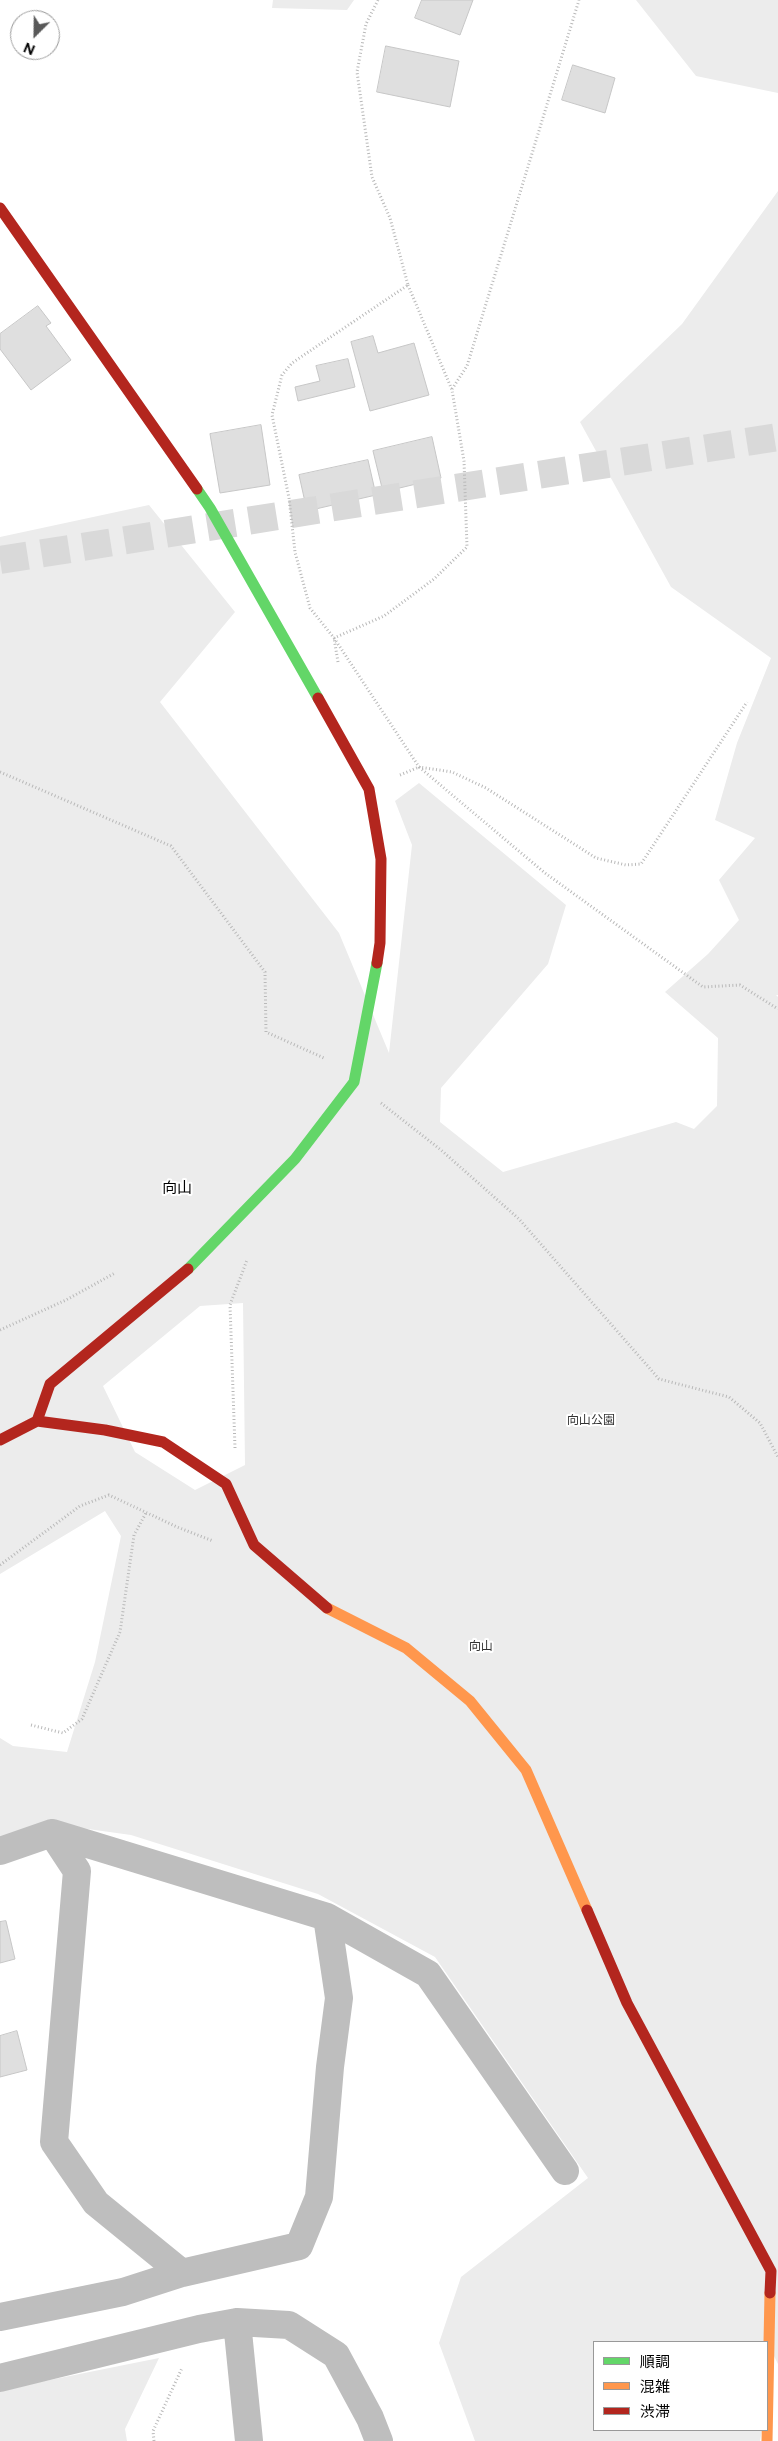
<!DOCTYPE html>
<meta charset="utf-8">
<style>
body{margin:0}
#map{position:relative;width:778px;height:2441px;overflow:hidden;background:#fff;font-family:Figtree,"Noto Sans JP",sans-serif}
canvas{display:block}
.legend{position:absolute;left:593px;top:2341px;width:175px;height:90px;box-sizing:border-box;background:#fff;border:1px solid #999;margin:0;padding:6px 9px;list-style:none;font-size:15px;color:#000}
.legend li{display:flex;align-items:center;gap:10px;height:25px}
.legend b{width:25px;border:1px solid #999}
.north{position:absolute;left:10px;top:10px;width:50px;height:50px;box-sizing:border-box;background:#fff;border:1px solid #999;border-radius:50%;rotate:203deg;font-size:14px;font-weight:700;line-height:20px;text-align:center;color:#000}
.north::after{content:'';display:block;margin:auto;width:18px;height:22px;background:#595959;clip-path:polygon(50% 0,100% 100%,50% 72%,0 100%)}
</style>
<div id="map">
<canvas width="778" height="2441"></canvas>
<ul class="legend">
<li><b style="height:6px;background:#63d668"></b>順調</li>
<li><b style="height:6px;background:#ff974d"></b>混雑</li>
<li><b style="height:6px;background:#b3261e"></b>渋滞</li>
</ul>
<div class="north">N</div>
</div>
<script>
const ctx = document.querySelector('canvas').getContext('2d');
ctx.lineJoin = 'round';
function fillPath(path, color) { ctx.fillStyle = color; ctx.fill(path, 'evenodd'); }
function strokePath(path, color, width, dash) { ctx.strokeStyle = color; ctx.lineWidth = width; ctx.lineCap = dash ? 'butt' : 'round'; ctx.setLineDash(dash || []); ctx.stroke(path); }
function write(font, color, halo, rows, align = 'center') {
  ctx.font = font + ' Figtree,"Noto Sans JP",sans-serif'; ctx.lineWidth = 4; ctx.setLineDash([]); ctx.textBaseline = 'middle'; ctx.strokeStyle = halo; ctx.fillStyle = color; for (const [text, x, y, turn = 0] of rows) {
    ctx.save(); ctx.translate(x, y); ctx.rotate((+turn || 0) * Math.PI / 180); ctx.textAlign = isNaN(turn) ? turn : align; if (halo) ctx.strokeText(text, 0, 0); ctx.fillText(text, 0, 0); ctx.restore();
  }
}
const green = new Path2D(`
 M273,0H354L347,10L272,8Z
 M636,0H778V93L696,76Z
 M778,191V995H776L778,997V2364L767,2342H594V2430H762L760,2441H475L439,2343L461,2277L588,2178L435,1957L318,1894L131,1835L52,1824L0,1837V1738L13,1746L67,1752L95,1662L121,1536L105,1511L0,1574V537L149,505L235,612L160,702L339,933L389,1053L412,845L395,801L419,783L566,905L548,964L441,1088L440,1122L503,1172L676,1122L694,1129L717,1106L718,1038L665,992L708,954L739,920L719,880L755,838L715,820L737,743L771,658L671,587L580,422L682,324ZM243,1303L245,1465L195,1490L135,1452L103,1386L200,1306Z
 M159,2358L125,2429L127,2441H0V2390Z`);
const building = new Path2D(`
 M422,0H473L460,35L415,18Z
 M386,46L459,61L450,107L377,92Z
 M573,65L615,78L605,113L562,100Z
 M38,306L51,323L46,326L71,360L31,390L0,349V334Z
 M373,336L378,353L414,343L429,395L370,411L351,342Z
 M348,359L355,387L298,401L295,387L320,381L316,366Z
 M261,425L270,485L220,493L210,434Z
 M432,437L441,478L383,492L373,451Z
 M368,460L376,495L307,511L299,475Z
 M6,1921L15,1959L0,1963V1922Z
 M17,2031L27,2070L0,2077V2036Z`);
const secondaryTunnel = new Path2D(`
 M0,560L778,437`);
const path = new Path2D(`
 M378,0L366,24L357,72L372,177L390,218L408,285
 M408,285L452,390L464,461L467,547L434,579L384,616L334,638L310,608L295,552L289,498L272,415L282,375L292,363Z
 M452,389L467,366L579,0
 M338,662L334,638L419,767L452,772L486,788L596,858L626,865L641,864L747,702
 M0,772L171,846L265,972L266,1032L324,1058
 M400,775L419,767L545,873L703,987L740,985L778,1009
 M381,1103L441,1150L519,1219L659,1379L729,1397L760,1423L778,1457
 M0,1330L66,1300L115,1273
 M235,1448L230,1305L247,1260
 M0,1565L80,1506L109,1495L177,1527L213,1541
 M31,1725L63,1733L82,1719L120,1632L134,1535L146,1513
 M154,2441L153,2431L182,2368`);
const street = new Path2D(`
 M52,1833L77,1871L54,2142L96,2203L182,2273
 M0,1851L52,1833L327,1917L339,1998L330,2067L319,2197L299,2246L182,2273L123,2292L0,2317
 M327,1917L428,1974L565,2171
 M237,2322L249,2441
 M0,2378L199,2329L237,2322L289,2325L336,2355L370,2418L379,2441`);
const fast = new Path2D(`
 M197,489L210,508L318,698
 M188,1269L295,1159L354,1082L377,963`);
const slow = new Path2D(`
 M327,1608L406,1648L470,1701L526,1770L587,1910
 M767,2441L770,2293`);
const jam = new Path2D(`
 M0,208L197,489
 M318,698L369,789L381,859L380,943L377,963
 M37,1421L50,1384L188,1269
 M0,1440L37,1421L105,1430L163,1442L226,1484L254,1545L327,1608
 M587,1910L627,2003L771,2271L770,2293`);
const parkNames = [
 ["向山公園",591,1420],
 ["向山",481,1646]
];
const quarterNames = [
 ["向山",177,1189]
];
fillPath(green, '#ececec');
fillPath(building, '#dfdfdf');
strokePath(building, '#c7c7c7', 1);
strokePath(secondaryTunnel, '#d9d9d9', 28, [28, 14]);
strokePath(path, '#b9b9b9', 3, [1, 2.5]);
strokePath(street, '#bebebe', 28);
strokePath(fast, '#63d668', 11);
strokePath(slow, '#ff974d', 11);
strokePath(jam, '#b3261e', 11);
write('12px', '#333', '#fff', parkNames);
write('15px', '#000', '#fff', quarterNames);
</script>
